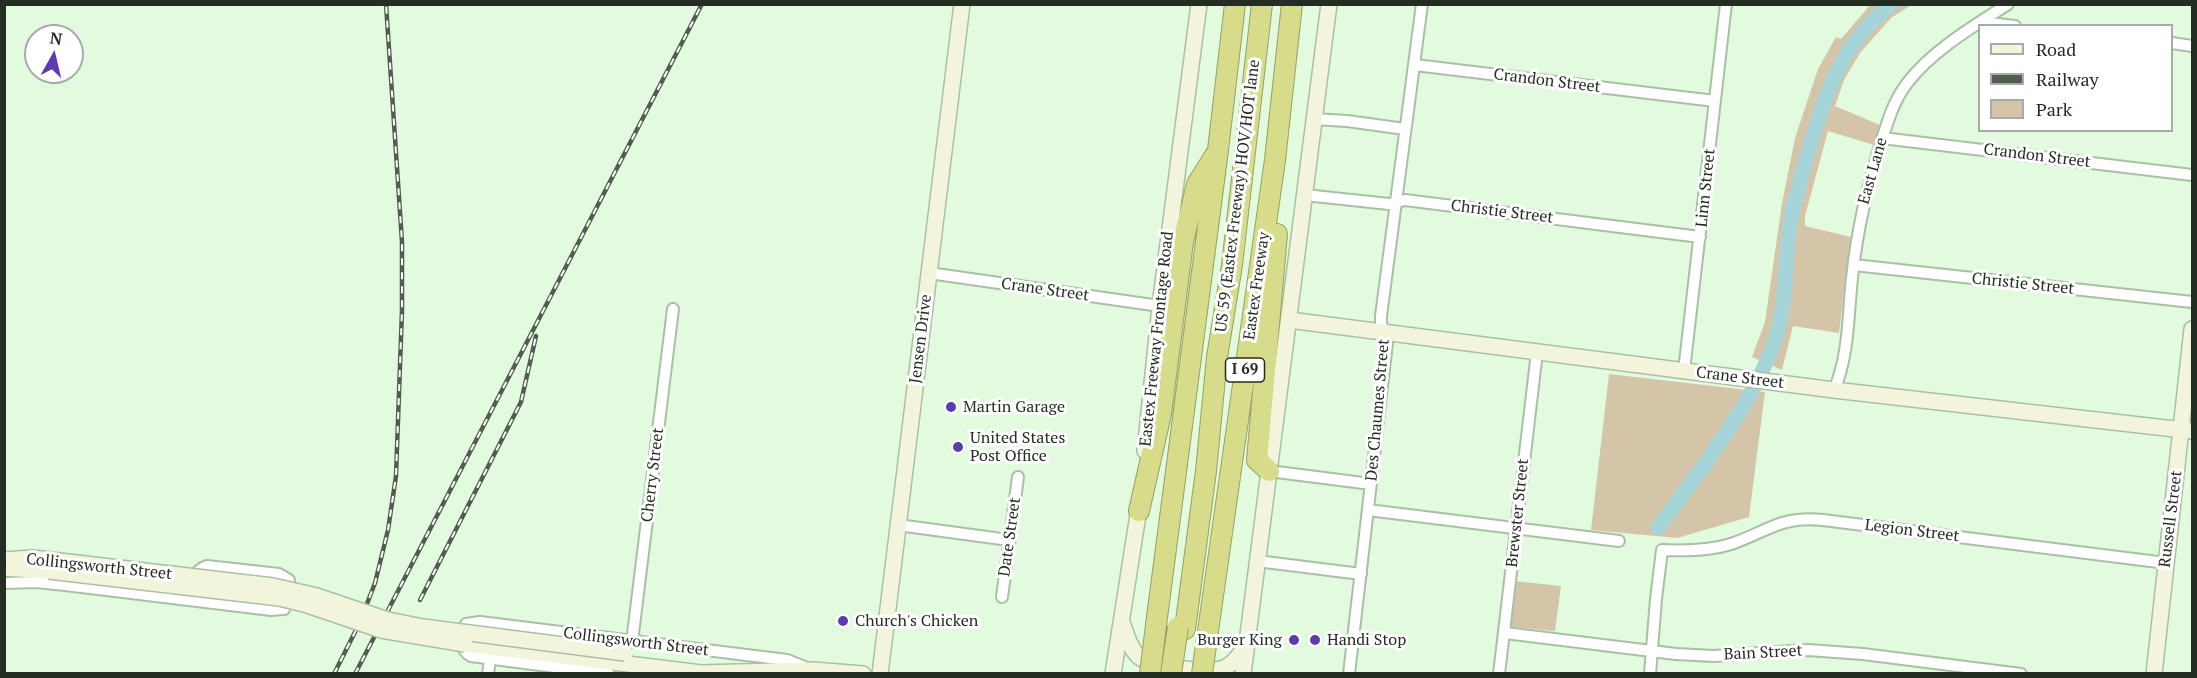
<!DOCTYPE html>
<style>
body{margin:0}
#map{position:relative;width:2197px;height:678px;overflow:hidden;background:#e2fade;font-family:"PT Serif",serif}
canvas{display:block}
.frame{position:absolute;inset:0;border:6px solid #242d22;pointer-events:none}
.legend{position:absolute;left:1978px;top:24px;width:195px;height:108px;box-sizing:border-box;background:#fff;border:2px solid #a7aba7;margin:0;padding:8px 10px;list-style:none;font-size:18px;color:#242d22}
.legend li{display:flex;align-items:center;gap:12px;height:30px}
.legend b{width:30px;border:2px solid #a7aba7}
.north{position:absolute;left:24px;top:24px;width:60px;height:60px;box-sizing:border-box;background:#fff;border:2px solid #a7aba7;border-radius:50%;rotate:8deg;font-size:16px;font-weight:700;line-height:24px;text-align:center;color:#242d22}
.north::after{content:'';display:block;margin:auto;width:21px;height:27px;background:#5a3bb3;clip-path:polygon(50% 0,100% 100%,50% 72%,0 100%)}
</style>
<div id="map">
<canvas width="2197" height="678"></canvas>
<div class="frame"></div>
<ul class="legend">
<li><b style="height:8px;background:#f3f4dc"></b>Road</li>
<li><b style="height:8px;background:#515e4f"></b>Railway</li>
<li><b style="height:16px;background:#d5c5a8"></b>Park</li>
</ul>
<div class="north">N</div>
</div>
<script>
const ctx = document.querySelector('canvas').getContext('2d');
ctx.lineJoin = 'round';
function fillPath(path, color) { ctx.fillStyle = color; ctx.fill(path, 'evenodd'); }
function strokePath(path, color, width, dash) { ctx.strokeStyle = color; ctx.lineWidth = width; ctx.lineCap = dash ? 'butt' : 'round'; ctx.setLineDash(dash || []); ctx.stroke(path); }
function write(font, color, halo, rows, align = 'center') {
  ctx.font = font + ' "PT Serif",serif'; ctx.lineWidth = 6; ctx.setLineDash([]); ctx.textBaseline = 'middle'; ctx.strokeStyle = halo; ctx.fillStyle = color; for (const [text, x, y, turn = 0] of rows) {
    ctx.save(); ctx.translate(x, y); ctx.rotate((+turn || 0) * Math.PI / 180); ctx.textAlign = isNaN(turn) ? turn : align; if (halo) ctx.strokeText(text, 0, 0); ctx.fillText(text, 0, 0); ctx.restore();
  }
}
const green = new Path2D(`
 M1871,4L1911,5L1891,18L1860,53L1844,80L1835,106L1880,125L1874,145L1828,131L1805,216V226L1851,237L1839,333L1793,326L1782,370L1752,357L1765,322L1782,203L1795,138L1818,69L1836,37L1841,39Z
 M1609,374L1765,392L1749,517L1677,538L1591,530Z
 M1514,581L1561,586L1555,631L1512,627L1509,622Z`);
const river = new Path2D(`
 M1658,528C1699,471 1750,409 1774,343C1788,304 1784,258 1791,217C1795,196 1802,176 1807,156C1824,97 1841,42 1892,4`);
const street = new Path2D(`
 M1981,22L2015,26
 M2172,43L2192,46
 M1415,65L1715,101
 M1314,119L1347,121L1405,129
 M1882,138L2192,175
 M1305,195L1389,204L1405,200L1700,237
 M1854,265L2192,302
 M929,273L1160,306
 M1684,371L1726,4
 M1834,390C1849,356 1848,315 1852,278C1857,230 1867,186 1882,140C1888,120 1894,100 1908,82C1933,50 1974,26 2008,4
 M1269,471L1371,484
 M1368,510L1619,541
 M898,525L1009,540
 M1257,561L1361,574
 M4,583L36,582L65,585L271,610L284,609L288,598L289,580L279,574L207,566C194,570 187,587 185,599
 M1002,597L1018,477
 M1505,633L1676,654L1714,656L1808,650L1863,654L2021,674
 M632,642L673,309
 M488,674L490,659
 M609,674L471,656C459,650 459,633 466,624L480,622L787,660L807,668
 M1349,674L1387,343L1381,323V316L1422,4
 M1499,674L1537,352
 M1650,674L1656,599L1662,550C1685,551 1709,551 1731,544C1769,531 1779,516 1823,520L2166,563`);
const secondary = new Path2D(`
 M1289,320L1834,390L2192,431
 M1145,451L1160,306L1199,4
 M4,560L32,558L51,560
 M4,568L49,571
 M1122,622C1126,633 1129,647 1138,656C1149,667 1208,674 1224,668C1234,664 1240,654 1246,645
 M465,644L701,673L813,670L863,674
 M880,674L962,4
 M1113,674L1140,502
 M1243,674L1329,4
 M2154,674L2192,329`);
const highway = new Path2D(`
 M1269,471L1257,460L1277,234
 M1139,511L1161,414L1183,242L1197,184L1214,157
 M1156,625L1218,150L1235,4
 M1185,629L1206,471L1217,357L1232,265L1262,4
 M1208,631L1275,160L1292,4`);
const rail = new Path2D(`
 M420,600L521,402L536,336
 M334,674L360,622L375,583L388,530L396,476L402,310V242L386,4
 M355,674L702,4`);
const secondaryBridge = new Path2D(`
 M51,560L273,586L317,596L388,620L423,627L625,653
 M49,571L279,598L304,604L381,630L465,644`);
const highwayBridge = new Path2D(`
 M1150,674L1156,625
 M1171,674L1178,627
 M1202,674L1208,631`);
const markers = [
 [951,407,6,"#5a3bb3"],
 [958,447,6,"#5a3bb3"],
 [843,621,6,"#5a3bb3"],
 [1294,640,6,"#5a3bb3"],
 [1315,640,6,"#5a3bb3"]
];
const shields = [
 [1245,370,39]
];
const shieldNames = [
 ["I 69",1245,370]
];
const streetNames = [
 ["Crandon Street",1547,81,7],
 ["Crandon Street",2037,156,7],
 ["East Lane",1873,171,-74],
 ["Linn Street",1706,188,-84],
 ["US 59 (Eastex Freeway) HOV/HOT lane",1238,196,-83],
 ["Christie Street",1502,212,7],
 ["Christie Street",2023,284,6],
 ["Eastex Freeway",1257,286,-82],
 ["Crane Street",1045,290,8],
 ["Jensen Drive",921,339,-83],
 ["Eastex Freeway Frontage Road",1157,339,-84],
 ["Crane Street",1740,378,7],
 ["Des Chaumes Street",1378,410,-85],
 ["Cherry Street",653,475,-83],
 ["Brewster Street",1518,513,-84],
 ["Russell Street",2171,519,-83],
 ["Legion Street",1912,531,7],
 ["Date Street",1010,537,-82],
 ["Collingsworth Street",99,567,6],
 ["Collingsworth Street",636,642,7],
 ["Bain Street",1763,653,-3]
];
const poiNames = [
 ["Martin Garage",963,407],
 ["United States",970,438],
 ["Post Office",970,456],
 ["Church's Chicken",855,621],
 ["Burger King",1282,640,"right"],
 ["Handi Stop",1327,640]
];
fillPath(green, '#d5c5a8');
strokePath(river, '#a5d5d8', 15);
strokePath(street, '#a9c0a6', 14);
strokePath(secondary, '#a9c0a6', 18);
strokePath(highway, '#989f66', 22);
strokePath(street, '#fff', 10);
strokePath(secondary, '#f3f4dc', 15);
strokePath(highway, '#d6dc8a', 20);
strokePath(rail, '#515e4f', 4.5);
strokePath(rail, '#fff', 2, [7]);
strokePath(secondaryBridge, '#a9c0a6', 18, []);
strokePath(highwayBridge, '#989f66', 22, []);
strokePath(secondaryBridge, '#f3f4dc', 15);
strokePath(highwayBridge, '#d6dc8a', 20);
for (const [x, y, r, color] of markers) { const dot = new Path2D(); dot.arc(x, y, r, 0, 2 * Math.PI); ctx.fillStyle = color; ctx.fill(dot); strokePath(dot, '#fff', 2); }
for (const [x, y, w] of shields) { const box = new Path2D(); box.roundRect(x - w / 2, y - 12, w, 24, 4.5); ctx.fillStyle = '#fff'; ctx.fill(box); strokePath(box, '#242d22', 1.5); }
write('bold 15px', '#242d22', null, shieldNames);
write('16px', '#242d22', '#fff', streetNames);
write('16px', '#242d22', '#fff', poiNames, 'left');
</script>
